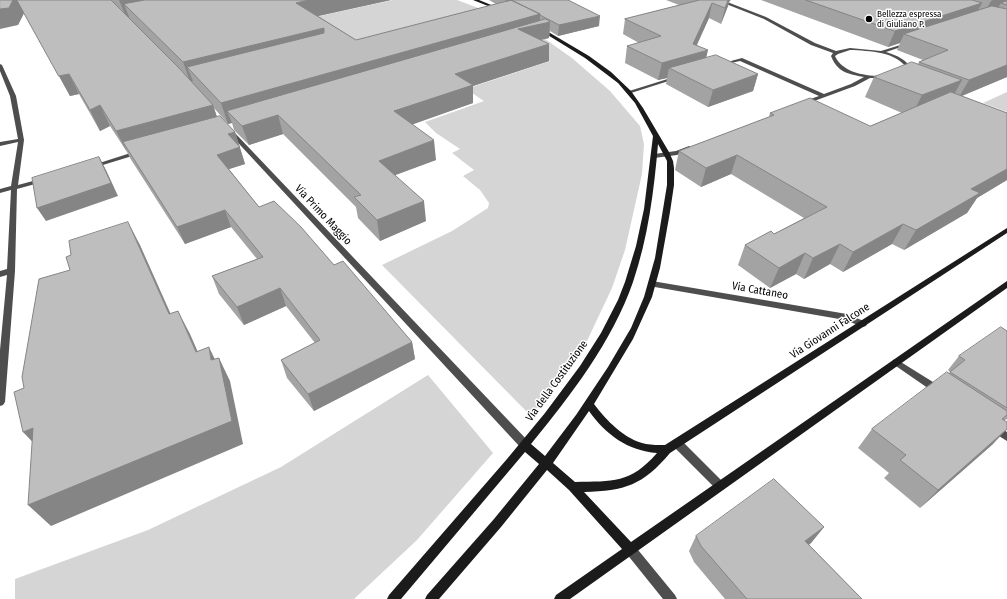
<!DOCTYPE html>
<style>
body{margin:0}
canvas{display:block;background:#fff}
</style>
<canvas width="1007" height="599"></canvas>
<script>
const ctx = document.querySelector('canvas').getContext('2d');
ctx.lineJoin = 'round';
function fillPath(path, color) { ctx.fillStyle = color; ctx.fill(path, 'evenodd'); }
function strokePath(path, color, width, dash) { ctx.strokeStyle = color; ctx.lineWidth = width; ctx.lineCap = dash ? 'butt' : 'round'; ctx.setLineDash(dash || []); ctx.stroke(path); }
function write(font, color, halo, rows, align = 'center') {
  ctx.font = font + ' "Fira Sans Condensed",sans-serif'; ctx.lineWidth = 3; ctx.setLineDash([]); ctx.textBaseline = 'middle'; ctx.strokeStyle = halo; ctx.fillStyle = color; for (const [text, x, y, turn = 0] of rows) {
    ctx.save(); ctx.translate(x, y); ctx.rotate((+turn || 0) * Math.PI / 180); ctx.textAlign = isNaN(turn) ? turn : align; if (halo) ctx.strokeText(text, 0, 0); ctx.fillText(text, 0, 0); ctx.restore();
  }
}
const green = new Path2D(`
 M393,0H457L489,12L333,52L283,24Z
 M545,39L572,58L610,91L640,126L644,144L642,174L625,250L612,288L586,343L531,416L382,265L452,231L488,208L489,203L480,190L463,176L474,170L452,153L460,149L436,133L425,122L484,101L466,89L550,61L521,45Z
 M1007,92V112L983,103Z
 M428,375L493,453L417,540L354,599H15V579L148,530L281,467Z`);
const street = new Path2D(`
 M716,0H722L766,17L815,43L836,51L850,48L881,51L910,42V44L886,52C898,56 906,59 912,70L910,75L889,78H870L855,86L806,104H802V102L819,96L740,61L722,65L720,64L742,58L824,94L851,84L864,77C848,74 837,72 831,56L833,53L811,45L764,19ZM850,50C869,51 897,51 908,70L906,73C886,78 845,79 835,56L838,54Z
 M0,64L2,65L16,96L24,140L18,185L44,178L47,180L46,181L17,189L15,271L5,402L3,405L0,406V350L7,275L0,277V271L7,269L11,190L0,193V189L11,186L18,142L0,146V142L18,139L10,96L0,71Z
 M674,77L678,78L631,93L626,92Z
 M231,130L233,131L529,442L530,445L529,448L525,449L521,448L229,133V131Z
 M689,146L692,148L691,149L677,155L654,158L651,156L654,154L676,151Z
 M140,150L142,151V153L93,168L90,166Z
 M652,281L847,314L866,322L867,324L866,326L863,327L845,320L649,286L648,284L649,282Z
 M896,359L941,387L943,390L941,393L938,394L935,393L893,364L892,362L893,360Z
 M994,424L1007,432V441L991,431L989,428L991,425Z
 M677,439L681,440L724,483L725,486L724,489L720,491L716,489L673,446L672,443L673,440Z
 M630,543L634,545L675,595L677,599H663L626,553L624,549L626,545Z`);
const secondary = new Path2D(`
 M473,0H479L501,9L498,10Z
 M540,27L589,56L611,72L631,91L643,108L669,152L673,161L674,168V185L670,212L660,268L652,297L633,339L594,404C606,420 625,440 646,444C652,445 658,445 665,445L1007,228V233L670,453C643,485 625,491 584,492L631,542L1007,281V288L570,599H554L556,595L622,549L569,490L547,470L501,527L439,599H425L427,595L494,519L539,464L525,452L401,599H387L389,595L507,459L545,413L580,366L601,333L618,300L625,282L636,246L644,209L653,136L635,103L618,83L585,58L538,29V28ZM658,144L667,161V185L655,258L644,297L631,328L608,367L576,415L545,456L531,444C571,395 612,342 633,282C648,238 654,191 658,144ZM589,411C605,434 628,451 657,453C630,484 613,481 575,482L553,463Z`);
const wall = new Path2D(`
 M0,0H391L318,16L356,40L496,4L489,0H568L599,26L558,36L550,31L549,38L541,40L549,61L473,86V103L412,124L436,160L395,175L426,221L380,241L358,218L356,207L283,134L249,145L234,130L232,123L228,124L214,108L217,117L235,132L245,164L229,169L259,207L334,265L412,342L415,359L314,411L287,378L281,360L315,343L286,306L244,325L219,294L212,276L257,259L231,227L185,244L130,158L127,152L110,126L100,131L79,94L70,96L24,13L18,25Z
 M666,0H731L730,1H729L728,6L721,24L709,18L697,45L706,57L758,74L753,91L708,107L666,84L667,78L658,80L625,63L627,46L639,43L623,34L625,19L679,5Z
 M761,0H1007V77L962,96L1007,113V180L977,198L967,213L904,250L892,244L843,272L830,264L804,279L796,274L770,288L738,265L745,245L774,234L804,218L731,174L701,187L675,170L679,151L769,117L770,113L870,126L902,113L865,97L874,77L918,64L919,62L923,60L897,50L900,43L888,47Z
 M1007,331V419L1005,420L993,444L920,508L884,478L889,473L858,448L872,429L949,373L950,372L948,370L959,356Z
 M824,527L811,543L809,545L862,599H725L694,562L689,551L696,536Z`);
const shadedWall = new Path2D(`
 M13,0H17L24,13L18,25L0,29V9Z
 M119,0H209L124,4L129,17H126Z
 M309,0H391L300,20L296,3Z
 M728,0H730L728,6L721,24L725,8Z
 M993,0H1007V5L1001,3L996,11L983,15L991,1Z
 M712,3L709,18L692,55L708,50L704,67L669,68L667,78L658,80L662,63L693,44Z
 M982,3L974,18L904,34L900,43L888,47L895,31Z
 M540,14V24L550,22L549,38L227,111L232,123L228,124L221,103Z
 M600,16L599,26L558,36L559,25Z
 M324,28L328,47L187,67L193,81H190L183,62Z
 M549,44V61L473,86V103L397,130L394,111L455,74Z
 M1007,65V77L959,97L969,80Z
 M69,74L79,94L70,96L59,76Z
 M758,74L753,91L708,107L713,90Z
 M962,80L951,100L911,117L922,95Z
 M100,105L110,126L100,131L90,110Z
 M213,105L220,126L123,142L127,152L116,131Z
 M278,115L283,134L249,145L242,126Z
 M235,132L245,164L223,171L217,155L228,134Z
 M434,140L436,160L382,180L379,161Z
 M737,155L731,174L701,187L706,168Z
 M99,157L106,170L118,196L46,221L37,208Z
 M1007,169V180L977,198L967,213L904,250L916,230L971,189Z
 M424,201L426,221L380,241L377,220Z
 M225,210L231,227L185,244L177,227Z
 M128,222L140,245L181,337L169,314Z
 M903,224L892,244L843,272L853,252Z
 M840,244L830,264L804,279L813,258Z
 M805,253L796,274L770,288L779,268Z
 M280,288L286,306L244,325L237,307Z
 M178,311L190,334L208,375L196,352Z
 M412,342L415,359L314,411L308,394Z
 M209,347L220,370L211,360Z
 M219,358L230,381L243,444L51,526L28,505Z
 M33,428L44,454L23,432Z
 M1007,429L993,444L920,508L938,490Z
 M824,527L811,543L793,556L805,541Z`);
const building = new Path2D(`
 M0,0H13L9,8L0,9Z
 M17,0H111L178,67L213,105L116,131L100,105L90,110L69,74L59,76Z
 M145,0H309L296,3L356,40L511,0L540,14L221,103L187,67L324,33V28L183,62L124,4Z
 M506,0H568L600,16L559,25L540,15V14L511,0L508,1Z
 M700,0H728L725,8L712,3L693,44L708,50L662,63L627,46L661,36L625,19Z
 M806,0H972L982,3L895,31Z
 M1007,1V5L1001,3Z
 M992,6L1007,9V65L969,80L919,62L948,50L904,34Z
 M546,19L550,22L518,29L549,44L455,74L473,85L394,111L434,140L379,161L424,201L377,220L354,197L361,195L278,115L242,126L227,111Z
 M716,55L758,74L713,90L669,68Z
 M912,62L962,80L922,95L874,77Z
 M951,92L1007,113V169L971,189L980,193L916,230L903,224L853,252L840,244L813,258L805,253L779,268L745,245L771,231L774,234L827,207L737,155L706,168L679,151L774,115L770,113L810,98L870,126Z
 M220,116L235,132L228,134L240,147L217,155L259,207L274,201L301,227L334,265L343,261L412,342L308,394L281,360L320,340L280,288L237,307L212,276L263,257L225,210L177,227L123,142Z
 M99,157L111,183L37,208L32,178Z
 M128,222L169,314L178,311L196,352L209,347L211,360L219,358L232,421L28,505L33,428L23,432L14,392L24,388L22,377L39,279L70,270L66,257L71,255L69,241Z
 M1001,327L1007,331V408L950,372L965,360L959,356Z
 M947,372L1007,411V415L1002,419L1007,422V429L938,490L900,460L906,455L872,429Z
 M774,479L824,527L805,541L862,599H747L701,546L696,536Z`);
const markers = [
 [869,19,4,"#000"]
];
const farPoinames = [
 ["Bellezza espressa",877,14],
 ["di Giuliano P.",877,24]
];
const streetNames = [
 ["Via Primo Maggio",323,215,47],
 ["Via Cattaneo",760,291,10],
 ["Via Giovanni Falcone",830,331,-33],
 ["Via della Costituzione",557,381,-54]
];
fillPath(green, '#d5d5d5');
fillPath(street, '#4e4e4e');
fillPath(secondary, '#1b1b1b');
fillPath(wall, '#a3a3a3');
fillPath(shadedWall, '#858585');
fillPath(building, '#bebebe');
strokePath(building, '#858585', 1);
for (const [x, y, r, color] of markers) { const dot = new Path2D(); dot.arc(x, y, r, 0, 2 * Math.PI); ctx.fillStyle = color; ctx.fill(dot); strokePath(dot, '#fff', 1.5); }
write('9px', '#000', '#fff', farPoinames, 'left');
write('11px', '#000', '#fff', streetNames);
</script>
